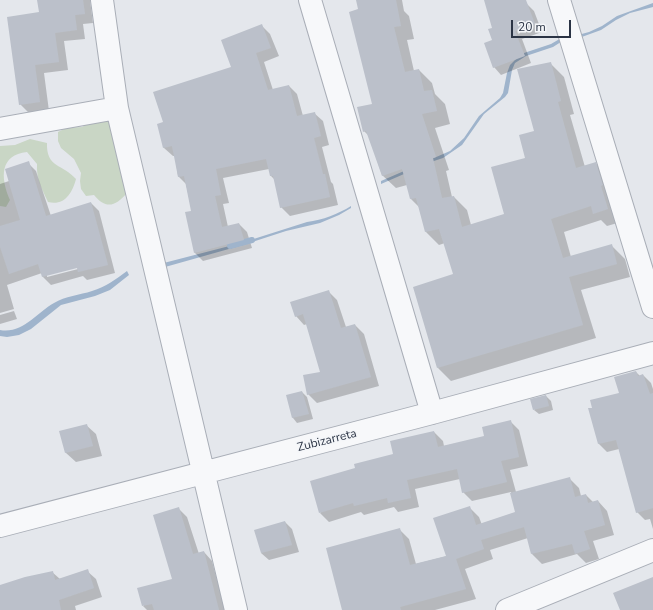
<!DOCTYPE html>
<style>
body{margin:0}
#map{position:relative;width:653px;height:610px;overflow:hidden;background:#e4e7ec;font-family:"Nunito Sans",sans-serif}
canvas{display:block}
.scale{position:absolute;left:511px;top:20px;width:60px;height:18px;box-sizing:border-box;border:2px solid #2b3445;border-top:0;padding-left:5px;font-size:12px;line-height:14px;white-space:nowrap;color:#2b3445;-webkit-text-stroke:3px #f4f6f9;paint-order:stroke}
</style>
<div id="map">
<canvas width="653" height="610"></canvas>
<div class="scale">20 m</div>
</div>
<script>
const ctx = document.querySelector('canvas').getContext('2d');
ctx.lineJoin = 'round';
function fillPath(path, color) { ctx.fillStyle = color; ctx.fill(path, 'evenodd'); }
function strokePath(path, color, width, dash) { ctx.strokeStyle = color; ctx.lineWidth = width; ctx.lineCap = dash ? 'butt' : 'round'; ctx.setLineDash(dash || []); ctx.stroke(path); }
function write(font, color, halo, rows, align = 'center') {
  ctx.font = font + ' "Nunito Sans",sans-serif'; ctx.lineWidth = 3; ctx.setLineDash([]); ctx.textBaseline = 'middle'; ctx.strokeStyle = halo; ctx.fillStyle = color; for (const [text, x, y, turn = 0] of rows) {
    ctx.save(); ctx.translate(x, y); ctx.rotate((+turn || 0) * Math.PI / 180); ctx.textAlign = isNaN(turn) ? turn : align; if (halo) ctx.strokeText(text, 0, 0); ctx.fillText(text, 0, 0); ctx.restore();
  }
}
const green = new Path2D(`
 M105,119L112,124L116,140L114,148L115,147L127,193C116,206 106,210 94,195L86,196L81,189L80,181L81,173L74,159L61,148L58,141V132L66,128L82,127L89,123Z
 M30,139L47,143C46,168 63,164 76,179C72,194 64,206 48,202C42,189 36,178 37,164L27,152C0,155 0,177 10,200L6,207L0,206V146L15,145Z`);
const water = new Path2D(`
 M653,3V7L630,13L616,20L601,30L579,38L578,35L589,32L602,26L617,16Z
 M563,37L564,40L553,47L526,56L515,63L512,70L508,93L505,97L484,114L462,145L443,158L434,161L381,184V181L450,151L464,138L479,116L500,98L503,93L507,73L510,65L515,60L524,53L551,44Z
 M351,206V208L339,215L320,223L286,231L243,245L158,269L156,265L241,243L307,222C323,220 338,214 351,206Z
 M127,271L129,275L110,290L95,296L61,305L31,329L19,335L7,337L0,336V330C23,334 36,313 54,303C65,296 80,295 92,291C106,287 116,279 127,271Z`);
const shadow = new Path2D(`
 M38,0H90L93,23L83,24L85,39L64,41L68,70L44,73L49,111L29,113L20,104L40,13Z
 M357,0H402L404,11L409,16L414,39L407,40L414,71L419,70L432,83L435,94L445,104L450,124L435,128L449,170L446,171L452,197H454L467,210L471,225L505,215L535,132L550,63L564,77L574,114L570,115L585,167L595,163L609,177L621,222L607,226L601,220L564,232L571,257L611,245L625,259L630,277L581,290L596,338L451,381L438,368L454,275L445,243L439,245L426,232L420,208L411,199L407,185L396,188L382,175L369,136L364,131L374,104L359,10Z
 M485,0H523L534,11L542,32L522,39L531,63L501,75L494,67L493,28Z
 M262,26L270,34L279,56L264,62L273,90L289,86L297,94L303,116L314,113L323,121L329,145L322,147L331,182L333,184L338,205L290,216L281,207L275,180L271,176L269,169L223,178L229,203L223,204L228,227L239,224L247,232L252,248L203,261L195,253L192,212L186,184L178,176L175,156H173L164,148L158,125L164,123L232,67Z
 M28,163L36,171L51,216L91,203L99,211L115,273L87,280L83,276L51,285L43,277L42,273L7,285L14,309L0,313V184L9,181ZM81,266L82,268L47,277V275Z
 M328,291L337,300L346,327L355,325L364,334L379,386L317,403L308,394L321,372L307,324L304,325L296,316Z
 M14,311L17,319L0,324V315Z
 M636,372L640,376L643,375L651,383L653,389V529L650,519L645,520L637,512L619,449L607,452L599,444L593,408L620,393Z
 M302,392L307,397L313,419L297,423L293,418L287,396Z
 M546,396L551,401L553,410L539,414L534,410Z
 M510,421L519,430L528,466L510,470L516,492L569,478L579,488L581,496L586,495L593,502L598,501L607,511L614,535L593,541L599,559L586,563L577,554L542,564L532,554L528,538L490,550L493,559L465,569L476,599L435,610H343L400,530L409,539L416,564L447,556L469,507L479,517L482,525L516,513L511,492L472,501L463,492L460,479L415,489L419,507L398,512L394,507L364,515L361,512L329,522L320,513L356,469L394,455L434,432L443,441L444,446L485,437Z
 M86,425L96,434L102,456L76,462L66,453L60,432Z
 M178,508L187,517L199,554L204,552L212,561L225,610H147L143,606L174,580Z
 M285,522L292,529L299,552L269,560L261,553Z
 M87,571L96,579L102,597L75,606L76,610H0V586L52,572L60,579Z`);
const stream = new Path2D(`
 M230,246L252,240`);
const building = new Path2D(`
 M37,0H83L85,14L75,15L77,30L55,33L59,62L35,65L40,102L19,105L7,17L39,12Z
 M356,0H396L401,26L394,27L405,72L419,69L424,91L432,90L437,111L422,114L436,157L433,158L442,198L454,196L462,227L504,214L491,167L525,158L519,135L534,131L517,69L551,62L561,101L558,102L576,168L596,162L603,185L601,186L608,209L593,214L591,206L551,219L563,258L612,244L617,264L569,277L583,325L437,368L413,287L453,274L439,229L425,232L416,198L410,199L402,169L382,176L366,131L363,132L357,107L372,104L349,12L358,9Z
 M484,0H526L535,24L515,31L525,56L493,68L484,43L492,40L488,29L492,28Z
 M262,24L271,48L256,53L268,90L289,85L297,116L315,112L321,136L314,138L323,174H325L330,197L280,208L273,176H270L266,159L216,169L221,195L215,196L222,227L239,223L244,240L194,253L185,212L191,211L184,176L178,177L172,146L163,148L157,124L163,122L153,92L231,67L221,40Z
 M29,161L46,216L91,202L108,265L78,272L77,268L42,277L38,264L9,274L0,247V226L20,220L5,169Z
 M329,290L341,328L355,324L371,377L307,395L303,375L320,372L303,314L295,317L290,302Z
 M636,371L638,376L643,374L650,394L653,393V508L636,513L616,440L598,444L588,408H592L590,400L619,393L614,377Z
 M302,391L309,414L292,418L286,395Z
 M546,395L549,406L533,410L530,399Z
 M511,420L519,457L501,461L507,482L462,493L457,469L407,480L411,498L388,503L387,498L354,506L353,503L319,513L310,481L355,468L354,464L393,454L390,441L434,431L438,447L484,436L482,427Z
 M87,424L93,446L65,453L59,431Z
 M570,477L575,497L586,494L588,503L598,500L605,525L584,531L590,549L575,554L572,544L531,554L524,527L481,540L484,549L456,559L466,589L400,607L401,610H342L326,548L400,528L410,565L446,556L433,518L470,506L476,525L515,512L510,493Z
 M179,507L193,554L204,551L219,610H154L152,604L142,606L137,588L172,579L153,515Z
 M285,521L292,545L261,553L254,530Z
 M88,569L94,588L59,600L61,610H0V585L25,577L53,571L55,580Z
 M653,577V610H620L613,593Z`);
const minor = new Path2D(`
 M102,0L117,108L236,610
 M310,0L432,413
 M559,0L653,307
 M0,129L117,108
 M0,526L432,413L653,353
 M507,610L653,550`);
const streetNames = [
 ["Zubizarreta",327,441,-14]
];
fillPath(green, '#c9d6c5');
fillPath(water, '#9fb4cc');
fillPath(shadow, '#0003');
strokePath(stream, '#9fb4cc', 6);
fillPath(building, '#bbc0ca');
strokePath(minor, '#a9aeb7', 24);
strokePath(minor, '#f7f8fa', 22);
write('12px', '#2b3445', '#f4f6f9', streetNames);
</script>
